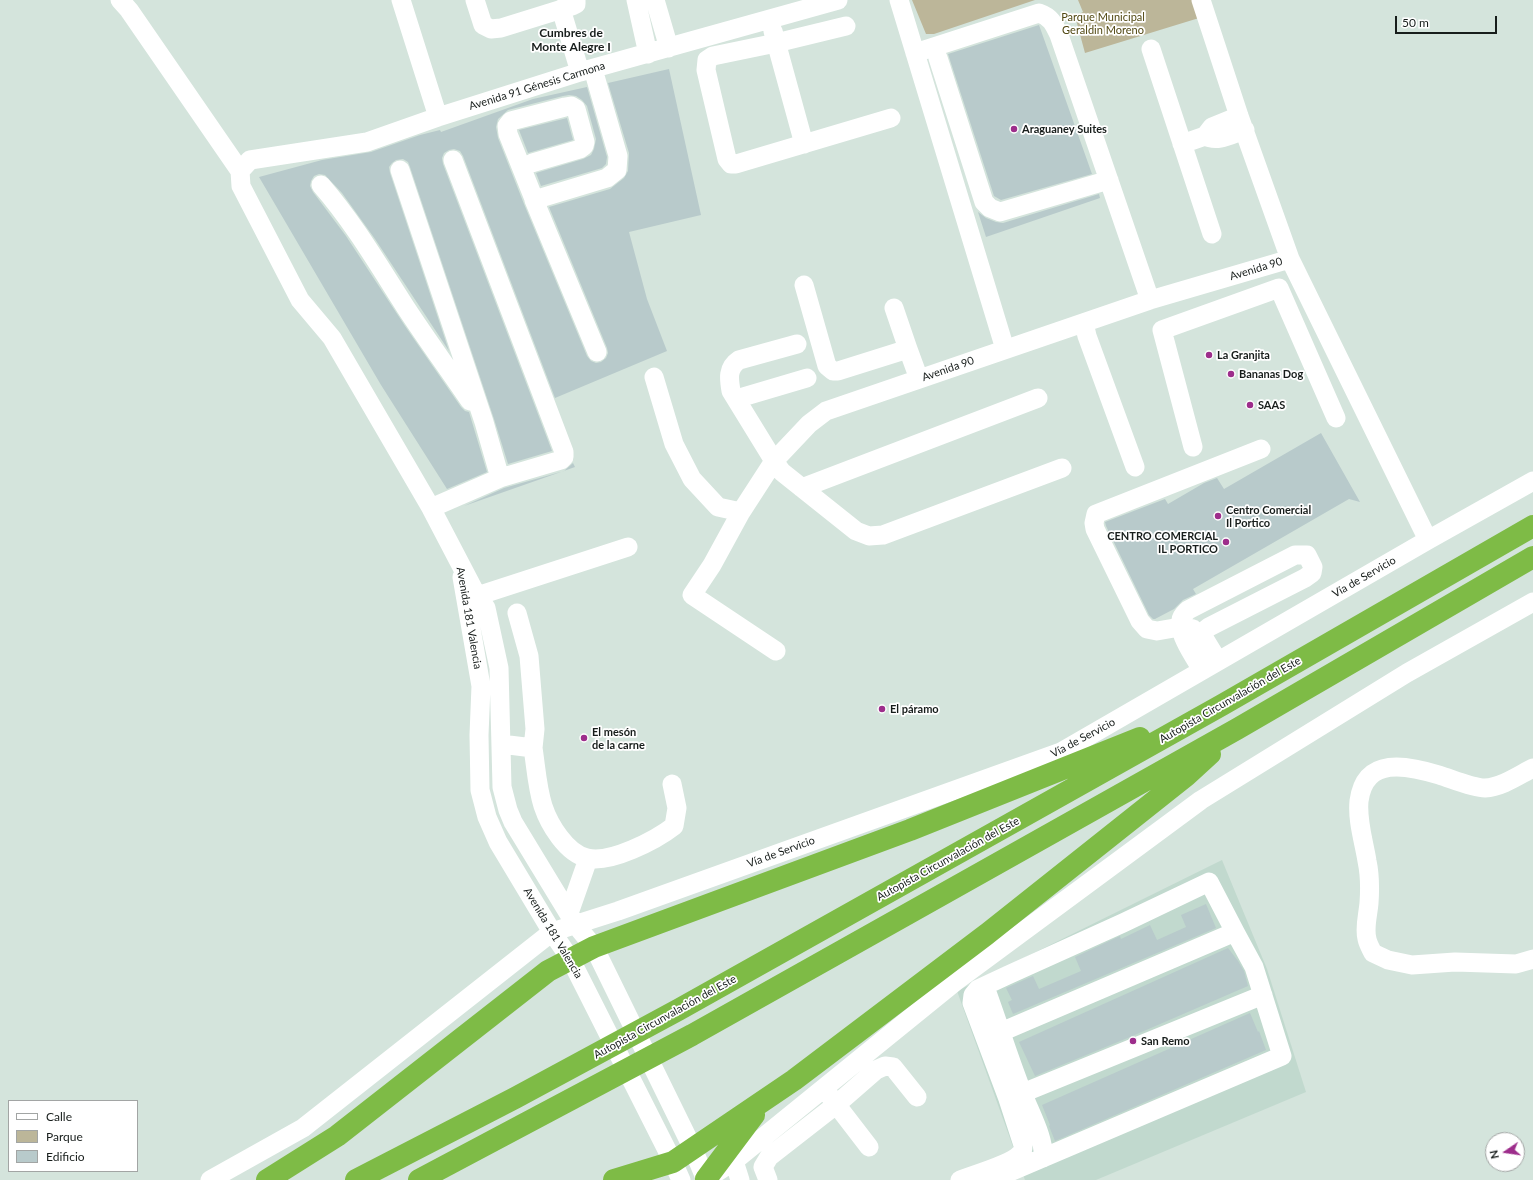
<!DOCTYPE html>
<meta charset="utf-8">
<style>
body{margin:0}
#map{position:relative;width:1533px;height:1180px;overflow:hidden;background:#d4e4dc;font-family:Lato,sans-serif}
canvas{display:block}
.legend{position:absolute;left:8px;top:1100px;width:130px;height:72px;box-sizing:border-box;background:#fff;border:1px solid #a2a5a4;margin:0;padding:5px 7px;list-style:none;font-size:12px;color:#171d1b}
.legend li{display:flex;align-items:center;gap:8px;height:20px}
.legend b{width:20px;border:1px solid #a2a5a4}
.north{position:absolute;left:1485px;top:1132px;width:40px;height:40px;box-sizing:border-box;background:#fff;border:1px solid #a2a5a4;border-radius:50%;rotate:257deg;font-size:11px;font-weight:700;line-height:16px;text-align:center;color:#171d1b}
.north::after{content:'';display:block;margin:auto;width:14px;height:18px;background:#9d2d8b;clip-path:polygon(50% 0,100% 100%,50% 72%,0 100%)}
.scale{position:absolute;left:1395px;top:16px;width:102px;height:18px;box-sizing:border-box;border:2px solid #171d1b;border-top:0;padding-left:5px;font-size:12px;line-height:14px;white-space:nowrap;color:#171d1b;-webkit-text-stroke:3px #fff;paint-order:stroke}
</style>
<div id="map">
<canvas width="1533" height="1180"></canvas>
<ul class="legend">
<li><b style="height:5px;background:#fff"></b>Calle</li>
<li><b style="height:11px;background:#bcb699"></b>Parque</li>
<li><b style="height:11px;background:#b8cacb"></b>Edificio</li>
</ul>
<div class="north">N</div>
<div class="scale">50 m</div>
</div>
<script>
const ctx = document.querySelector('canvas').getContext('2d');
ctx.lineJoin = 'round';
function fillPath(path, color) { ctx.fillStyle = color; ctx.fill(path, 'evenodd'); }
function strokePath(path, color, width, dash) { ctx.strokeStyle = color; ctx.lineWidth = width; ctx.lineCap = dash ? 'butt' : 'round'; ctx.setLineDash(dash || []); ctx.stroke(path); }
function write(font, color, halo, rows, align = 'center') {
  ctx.font = font + ' Lato,sans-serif'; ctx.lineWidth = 3.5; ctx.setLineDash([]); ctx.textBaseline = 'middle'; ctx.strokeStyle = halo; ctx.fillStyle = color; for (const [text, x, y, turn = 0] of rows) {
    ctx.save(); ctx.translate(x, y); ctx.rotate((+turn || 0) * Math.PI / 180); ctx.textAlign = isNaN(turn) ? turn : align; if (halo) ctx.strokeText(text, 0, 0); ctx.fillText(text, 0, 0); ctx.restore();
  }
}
const built = new Path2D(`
 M1222,860L1267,969L1306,1092L1096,1180H1025L957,991Z`);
const green = new Path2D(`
 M912,0H1035L934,34H926Z
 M1078,0H1194L1199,18L1085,53L1075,16L1083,12Z`);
const building = new Path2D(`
 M1039,25L1092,174L1001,200L994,196L948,54Z
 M669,69L701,215L629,232L647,299L667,351L555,398L463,156L460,151L454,149L449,150L444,153L442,158L443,164L552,451L508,464L494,419L410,167L408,162L403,159L396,160L392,163L389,167L390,173L449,351L375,239L342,193L325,175L319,174L314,176L311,181L310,186L313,192L346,236L405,326L461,407L465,411L469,412L487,472L447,489L381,385L259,177L322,160L371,152L420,135L440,130L441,132L533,99L587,87L607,157L606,164L602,168L541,186L536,173L583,159L591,155L594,149L596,139L587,106L582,100L576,96L569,95L563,96L508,110L498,119L496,127L498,138L524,204L587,356L591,361L596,363L601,362L606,358L608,353L607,348L549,207L610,189L624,178L628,171L629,153L608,83Z
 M567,118L573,140L528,153L519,130Z
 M1099,194L1100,198L986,237L978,212L986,218L996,222L1003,223Z
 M1321,433L1360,502L1349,499L1193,589L1196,594L1183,600L1174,609L1155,619H1153L1149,615L1106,526L1105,522L1165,499L1168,504L1204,483L1217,478L1224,489Z
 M573,463L575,467L464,506L504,488L564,471Z
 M1206,904L1216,928L1013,1014L1008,1002L1012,1000L1006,988L1033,976L1039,989L1081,971L1075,957L1120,936L1121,939L1150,925L1157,940L1186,927L1181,915Z
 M1228,948L1238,961L1244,971L1248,986L1130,1037L1035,1076L1019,1042Z
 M1250,1013L1258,1032L1259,1031L1266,1050L1055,1141L1049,1126L1050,1125L1042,1105Z`);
const minor = new Path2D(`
 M120,0L129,10L240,171L241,186L300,300L332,338L431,508L477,596L486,608L499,668L502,787L508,810L513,822L575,924L594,947L693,1149L706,1180
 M401,0L438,117
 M475,0L483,25L491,29L501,28L572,6L576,4V0
 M636,0L648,54
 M655,0L669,48
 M899,0L1005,349
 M1201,0L1239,116L1290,259L1428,540
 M561,9L580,72
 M846,26L776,43L713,56L707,60L706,70L727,159L731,164H736L891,118
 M773,31L804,144
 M1151,49L1212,234
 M915,53L1039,13C1051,17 1054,24 1059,35L1150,300
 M938,58L984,202L990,208L1000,212L1109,180
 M593,69L618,156L617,170L607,178L534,200L597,352
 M1205,136C1218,143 1232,134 1245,130
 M1182,144L1205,136L1212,127L1239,116
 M453,160L564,452V457L561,460L500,478
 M532,163L580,149L584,146L585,142L576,109L571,106L565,107L511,121L507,126L508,134L534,199
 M400,170L484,422L500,478L431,508
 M240,171L250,160L367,142L438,117L580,72L838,0
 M321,185C354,223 379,266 406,308C427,340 449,370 470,401
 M804,285L827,366L833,371H838L908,349L919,379
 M894,308L908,349
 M1084,323L1087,336L1135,467
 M797,344L739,360C727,368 729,379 731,391L774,461L782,472L856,531L869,536L883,535L1062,468
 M654,377L674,444L692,479L718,507L741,512
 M736,399L807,378
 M1193,447L1162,330L1279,288L1336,418
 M802,488L1038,398
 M462,577L481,686L479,735L480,790L487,817L498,842L552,932L571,960L673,1162L681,1180
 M477,596L628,547
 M517,613L529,656L535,729L533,748
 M1193,629L1180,627L1157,631L1147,629L1140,621L1095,529L1094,523L1096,514L1261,449
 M776,651L692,595L712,565L741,512L774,461L809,424L826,411L1150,300L1290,259
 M1202,670C1195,658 1178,635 1181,620C1181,616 1185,613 1188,610L1295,555H1307L1313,567L1312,573L1305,578L1209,627L1204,631V638L1218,661
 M501,744L533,748C536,767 537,787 543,806C549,824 566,853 587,858C610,864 656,840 674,826L677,808L672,784
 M1533,768C1519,775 1502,787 1485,788C1472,788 1452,779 1439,775C1407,765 1365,756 1359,801C1357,821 1364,842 1367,861C1370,875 1370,889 1369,903C1368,915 1364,928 1367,939C1368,944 1371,949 1373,953L1388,960L1412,965L1455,962L1516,964L1533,959
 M569,913L588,859
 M985,987C998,1022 1009,1059 1023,1094C1030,1113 1045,1139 1043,1158
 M985,1037L1001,1032L1235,932
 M829,1095L869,1147
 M1008,1099L1263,995
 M734,1161L740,1180
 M711,1176L734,1161L956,981L1201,800L1407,673L1533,602
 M210,1180L303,1128L552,932L618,911L1061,752L1428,540L1533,481
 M768,1180L763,1167L769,1157L837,1104L876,1070L885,1066L893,1067L917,1097
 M960,1180C973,1175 1012,1164 1020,1154C1023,1151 1023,1149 1023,1145L1008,1099L972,1003L973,995L978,989L1008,975L1123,923L1209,882L1235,932L1254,967L1282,1056L991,1180`);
const highway = new Path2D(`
 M706,1179L754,1115
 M267,1180L337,1136L548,971L594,947L910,830L1140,738
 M356,1180L515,1098L678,1010L1222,705L1533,526
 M419,1180L692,1035L1237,729L1533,557
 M614,1180L673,1162L794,1080L987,934L1186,776L1210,754`);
const markers = [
 [1014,129,4,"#9d2d8b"],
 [1209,355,4,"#9d2d8b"],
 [1231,374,4,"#9d2d8b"],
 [1250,405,4,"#9d2d8b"],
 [1218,516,4,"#9d2d8b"],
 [1226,542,4,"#9d2d8b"],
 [882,709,4,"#9d2d8b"],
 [584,738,4,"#9d2d8b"],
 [1133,1041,4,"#9d2d8b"]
];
const parkNames = [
 ["Parque Municipal",1103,17],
 ["Geraldin Moreno",1103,30]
];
const streetNames = [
 ["Avenida 91 Génesis Carmona",537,86,-17],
 ["Avenida 90",1256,269,-17],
 ["Avenida 90",948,369,-19],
 ["Vía de Servicio",1364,577,-30],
 ["Avenida 181 Valencia",469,618,80],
 ["Autopista Circunvalación del Este",1230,700,-30],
 ["Vía de Servicio",1083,738,-28],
 ["Vía de Servicio",781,852,-20],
 ["Autopista Circunvalación del Este",948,859,-29],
 ["Avenida 181 Valencia",553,933,59],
 ["Autopista Circunvalación del Este",665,1017,-29]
];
const poiNames = [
 ["Araguaney Suites",1022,129],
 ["La Granjita",1217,355],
 ["Bananas Dog",1239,374],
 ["SAAS",1258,405],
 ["Centro Comercial",1226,510],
 ["Il Portico",1226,523],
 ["CENTRO COMERCIAL",1218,536,"right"],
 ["IL PORTICO",1218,549,"right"],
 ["El páramo",890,709],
 ["El mesón",592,732],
 ["de la carne",592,745],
 ["San Remo",1141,1041]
];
const neighbourhoodNames = [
 ["Cumbres de",571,33],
 ["Monte Alegre I",571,47]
];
fillPath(built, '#c1d9ce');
fillPath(green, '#bcb699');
fillPath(building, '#b8cacb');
strokePath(minor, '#fff', 19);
strokePath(highway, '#7ebb46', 22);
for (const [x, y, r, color] of markers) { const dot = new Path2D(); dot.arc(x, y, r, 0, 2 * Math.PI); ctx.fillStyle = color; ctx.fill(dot); strokePath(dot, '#fff', 1.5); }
write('11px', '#514812', '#fff', parkNames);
write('11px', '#171d1b', '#fff', streetNames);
write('bold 11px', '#171d1b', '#fff', poiNames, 'left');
write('bold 12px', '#171d1b', '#fff', neighbourhoodNames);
</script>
